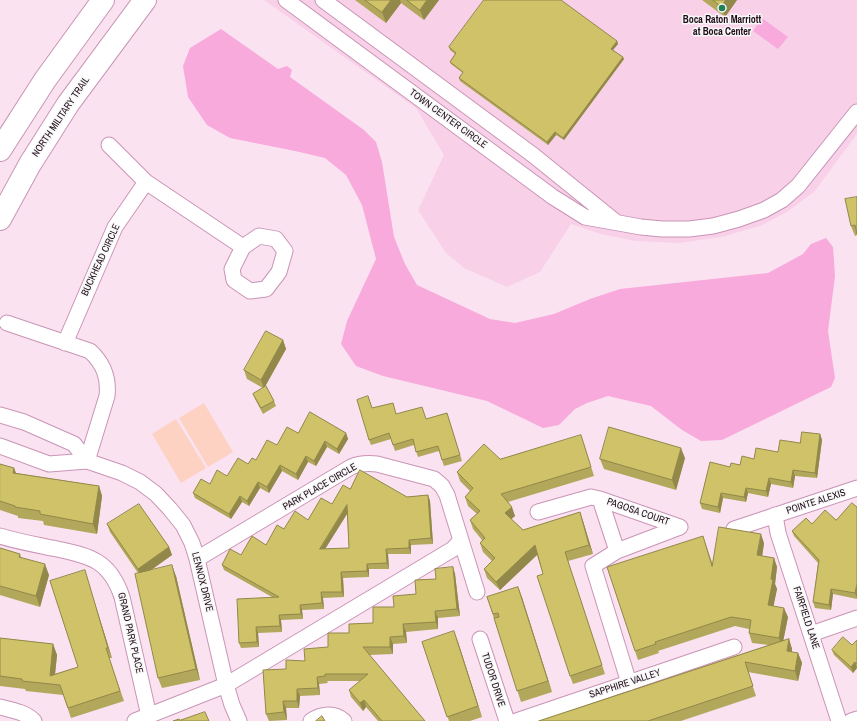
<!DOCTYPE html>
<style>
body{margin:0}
canvas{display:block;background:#fae2f1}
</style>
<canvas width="857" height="721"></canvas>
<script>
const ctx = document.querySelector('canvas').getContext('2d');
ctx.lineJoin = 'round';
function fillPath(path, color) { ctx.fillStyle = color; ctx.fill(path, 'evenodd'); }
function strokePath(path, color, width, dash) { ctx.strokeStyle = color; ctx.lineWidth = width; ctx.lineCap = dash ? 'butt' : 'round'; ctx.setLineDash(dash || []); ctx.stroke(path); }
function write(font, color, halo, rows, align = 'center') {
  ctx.font = font + ' "Archivo Narrow",sans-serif'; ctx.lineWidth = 3; ctx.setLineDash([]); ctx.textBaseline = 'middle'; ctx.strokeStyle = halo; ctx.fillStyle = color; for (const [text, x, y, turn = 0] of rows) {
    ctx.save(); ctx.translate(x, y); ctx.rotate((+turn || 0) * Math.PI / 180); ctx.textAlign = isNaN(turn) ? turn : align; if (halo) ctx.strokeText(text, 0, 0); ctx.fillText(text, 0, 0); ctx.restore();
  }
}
const built = new Path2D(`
 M264,0H857V134L814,192L787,212L760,226L721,237L679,243L635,241L601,234L571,224L540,272L507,287L464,268L446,253L418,210L444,155L416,108Z`);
const green = new Path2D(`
 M204,403L233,452L208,467L179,418Z
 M176,419L206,468L181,483L152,434Z`);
const water = new Path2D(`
 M762,18L788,37L778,49L753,31Z
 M221,29L278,69L287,66L292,70L290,77L364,130L376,142L382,162L394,237L405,264L417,285L490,319L515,323L554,314L590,299L620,289L768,273L803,254L811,244L826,238L833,247L835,276L828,331L835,378L831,387L722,440L701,441L682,430L651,406L608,396L587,403L575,409L559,425L543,428L487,401L383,376L356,366L341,344L347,321L376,259L362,205L346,175L325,158L295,151L230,138L207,125L188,97L183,66L190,48Z`);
const street = new Path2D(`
 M286,0L553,197L585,217L641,227L662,229H689L713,226L739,219L764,210L782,200L798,186L857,112
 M323,0L533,155L616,222
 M109,145L146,182L243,247L232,269L234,280L250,291L266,289L279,272L285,251L276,239L259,236L243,247
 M7,323L90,351C104,364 109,378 107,396L87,461
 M65,343L115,227L146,182
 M0,415L24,422L74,444L87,461
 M0,446L49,464L87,461L122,473L140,482L156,494L170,509L183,525L192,543L197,559L226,685L232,705L239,721
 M600,499L617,551
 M538,512L591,497L600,499L680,527L617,551L593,566L629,683
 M775,515L778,533L839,721
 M734,529L857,488
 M0,536C19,542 38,545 57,549C91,556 110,561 122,597L149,716
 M197,559L351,467C360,463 368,463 377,464L434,479L442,486L447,495L477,592
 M811,634L857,618
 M480,639L507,721
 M0,707C12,710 25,712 34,721
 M135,721L226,685L453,549L461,540
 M311,721C321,714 334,712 344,721
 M516,721L734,647
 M851,721L857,719`);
const secondary = new Path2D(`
 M0,150L45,80L103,0
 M0,219L30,164L68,104L145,0`);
const wall = new Path2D(`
 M355,0H439L424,20L401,3L386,23Z
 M702,0H737L725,17Z
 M617,41L618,44L613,50L624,59L564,140L556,135L548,145L460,81L459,78L463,73L451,64L450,62L455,54L450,50L449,47Z
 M857,197V235L855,236L851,226Z
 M283,340L286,349L265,387L274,401L276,406L263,414L255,399L253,394L263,388L247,379L244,370Z
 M393,403L396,414L426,419L447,413L462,461L444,466L439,451L418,457L414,445L395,451L391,439L371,445L369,440L372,408Z
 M346,433L348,439L339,454L327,447L316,466L308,462L298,480L282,471L269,493L260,488L249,506L242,502L231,519L195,498L193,493L227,476L248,464L256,460L277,445Z
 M820,434L822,440L817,478L795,476L793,488L771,484L768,497L748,493L746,502L723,498L720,513L702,509L700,503L730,467L740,465L754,459L778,452Z
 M584,444L594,476L508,502L515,516L511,519L523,530L580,512L583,521L593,554L568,561L605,674L573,684L570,676L543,574L537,555L500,590L487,578L484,569L492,561L483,552L480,543L482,540L473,529L470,520L477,514L468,506L465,497L470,491L460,481L457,472L500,459Z
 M685,458L676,490L604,469L600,459Z
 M0,464L14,468L16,473L99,486L102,496L97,534L44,525L43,521L18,518V516L0,510Z
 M350,489L407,497L428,495L430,501L433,544L411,545V554H388L389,569H369V577L343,578L344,597L323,598L324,609L302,610L303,619L281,620L282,632L258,633L259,647L241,648L239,643L272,597L224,570L222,565L241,555L266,545L284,529L308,520L332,504ZM347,513L349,548L325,549Z
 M857,507V599L833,594L831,610L815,608L813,602L818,563L794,536L792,531L812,524L836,520Z
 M107,524L169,547L172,555L150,571L176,576L200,680L162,688L158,678L138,573L110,532Z
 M703,536L713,565L764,543L762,556L774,558L777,567L775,584L777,589L773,606L788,617L783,641L789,639L792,649V652L798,653L802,663L798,681L748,672L756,696L681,721H539L769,645L752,643L749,633V629L735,626L658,651L659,653L638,660L635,651Z
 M0,548L20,554L21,557L49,575L40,607L0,595Z
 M453,567L455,574L460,616L438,618V629L406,632L407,643L393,644V654L369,655L425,721H378L366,707L363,711L351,697L349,690L360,681H327L328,683L319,684L320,695L300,696L299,708H286L287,720L269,721L266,714L286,669L305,661L328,647L349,633L373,623L394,607L416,594L436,579Z
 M88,581L112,658H109L124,701L71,718L63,695L26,691L25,689L0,686V638L53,644L57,655L55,674L78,667Z
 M518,587L552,692L521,702L487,597Z
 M857,640V668L853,673L834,655L832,650L852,645Z
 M422,642H458L482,717L470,721H449Z`);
const shadedWall = new Path2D(`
 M391,0H400L401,3L386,23L382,12Z
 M427,0H439L424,20L420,10Z
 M726,0H737L725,17L721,6Z
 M617,41L618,44L612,51L611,49Z
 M623,57L624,59L564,140L563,138Z
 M555,132L556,135L548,145L547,142Z
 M283,340L286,349L264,388L261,380Z
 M346,433L348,439L339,454L337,449Z
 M820,434L822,440L817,478L815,473Z
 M325,441L327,447L316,466L314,461Z
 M681,448L685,458L676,490L672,480Z
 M306,456L308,462L298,480L296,474Z
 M280,465L282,471L269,493L267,487Z
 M14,468L18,479L13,473Z
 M793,470L795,476L793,488L791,482Z
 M769,478L771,484L768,497L766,491Z
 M258,482L260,488L249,506L247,501Z
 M99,486L102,496L97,534L93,524Z
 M746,488L748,493L746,502L744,497Z
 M721,493L723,498L720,513L718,507Z
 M428,495L430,501L433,544L431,538Z
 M240,496L242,502L231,519L229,514Z
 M347,505L349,511L322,554L320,549Z
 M512,507L515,516L508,522L505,513Z
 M580,512L583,521L593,554L589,545Z
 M761,534L764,543L761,564L757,555Z
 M409,540L411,545V554L409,548Z
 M535,545L538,554L500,590L496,582Z
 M169,547L172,555L141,577L138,569Z
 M386,549L388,554L389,569L387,563Z
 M774,558L777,567L775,584L777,589L772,614L768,605L771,579Z
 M45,564L49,575L40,607L36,596Z
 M367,564L369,569V577L367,571Z
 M172,565L176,576L200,680L196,669Z
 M453,567L455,574L460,616L457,609Z
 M85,570L88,581L112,658L108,648Z
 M341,572L343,578L344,597L342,592Z
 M857,584V598L855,593Z
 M518,587L522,597L552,692L548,681Z
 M831,589L833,594L831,610L829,605Z
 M321,592L323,598L324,609L322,603Z
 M300,605L302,610L303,619L301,614Z
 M784,608L788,617L782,647L779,638Z
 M435,611L438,618V629L436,622Z
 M279,615L281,620L282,632L280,626Z
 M403,624L406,632L407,643L404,636Z
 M256,627L258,633L259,647L257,642Z
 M454,631L458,642L482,717L478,706Z
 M390,637L393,644V654L390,647Z
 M789,639L792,649L790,661L787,651Z
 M53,644L57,655L54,684L50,676Z
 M798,653L802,663L798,681L795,671Z
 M855,662L857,668L853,673L851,667Z
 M317,677L319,684L320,695L318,688Z
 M297,689L300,696L299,708L297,701Z
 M364,700L366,707L363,711L360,703Z
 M283,701L286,708L287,720L284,712Z`);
const building = new Path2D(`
 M365,0H391L382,12Z
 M407,0H427L420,10Z
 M484,0H561L617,41L611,49L623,57L563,138L555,132L547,142L459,78L463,72L450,62L456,53L449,47Z
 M713,0H726L721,6Z
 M857,197V234L855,225L851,226L845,199Z
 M266,331L283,340L261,380L244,370Z
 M266,386L274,401L261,408L253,394Z
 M368,396L372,408L393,403L396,414L422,407L426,419L447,413L460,455L442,460L438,446L416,452L413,439L393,445L389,433L369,440L357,400Z
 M310,412L346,433L337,449L325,441L314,461L306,456L296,474L280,465L267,487L258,482L247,501L240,496L229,514L193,493L201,479L210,484L217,470L227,476L238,458L248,464L252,458L256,460L267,440L277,445L287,427L298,433Z
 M609,427L681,448L672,480L600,459Z
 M802,432L820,434L815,473L793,470L791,482L769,478L766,491L746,488L744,497L721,493L718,507L700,503L710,462L730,467L731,463L740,465L742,456L754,459L756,448L778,452L780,440L800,443Z
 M581,435L591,467L501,494L512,507L505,513L523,530L580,512L589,545L565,552L602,665L570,676L537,576L543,574L535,545L496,582L484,569L495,558L480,543L485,538L470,520L480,511L465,497L473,488L457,472L484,444L500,459Z
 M0,464L14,468L13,473L99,486L93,524L40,514V511L15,507V506L0,501Z
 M360,470L407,497L428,495L431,538L409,540V548L386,549L387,563L367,564V571L341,572L342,592H321L322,603L300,605L301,614L279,615L280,626L256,627L257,642L239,643L237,599L279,597L222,565L230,549L241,555L252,536L266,545L277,525L284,529L295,511L308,520L321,498L332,504L343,485L350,489ZM347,505L349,548L320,549Z
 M852,503L857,507V584L855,593L831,589L829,605L813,602L819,560L792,531L806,518L812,524L825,510L836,520Z
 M139,504L169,547L138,569L107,524Z
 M719,527L761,534L757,555L774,558L771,579L773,580L768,605L784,608L779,638L749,633L751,620L731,617L655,642L656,644L635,651L607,567L703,536L712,566Z
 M0,548L20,554L19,557L45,564L36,596L0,586Z
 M172,565L196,669L158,678L135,574Z
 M453,567L457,609L435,611L436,622L403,624L404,636L390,637V647H363L425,721H382L364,700L360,703L349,690L368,674H325V676L317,677L318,688L297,689V701H283L284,712L266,714L263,670L286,669V660L305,661L304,649L328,647V633H349V624L373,623V607H394L393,596L416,594L415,580L436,579L435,569Z
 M85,570L108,648H106L120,691L68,708L60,685L22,681V679L0,676V638L53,644L50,676L78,667L50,581Z
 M518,587L548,681L517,691L494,618L499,617L498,613L493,614L487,597Z
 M454,631L478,706L447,717L422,642Z
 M843,637L852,645L857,640V664L855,662L851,667L832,650Z
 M789,639L787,651L798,653L795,671L745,662L753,686L648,721H539Z
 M205,712L209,721H173L179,719L180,720Z
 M322,716L325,721H316Z`);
const markers = [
 [722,8,4,"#1f8058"]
];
const poiNames = [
 ["Boca Raton Marriott",722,20],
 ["at Boca Center",722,32]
];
const streetNames = [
 ["NORTH MILITARY TRAIL",61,117,-56],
 ["TOWN CENTER CIRCLE",448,119,36],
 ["BUCKHEAD CIRCLE",101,260,-65],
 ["PARK PLACE CIRCLE",320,487,-30],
 ["POINTE ALEXIS",816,502,-18],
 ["PAGOSA COURT",638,512,19],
 ["LENNOX DRIVE",202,582,76],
 ["FAIRFIELD LANE",806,618,72],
 ["GRAND PARK PLACE",130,633,77],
 ["TUDOR DRIVE",493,680,72],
 ["SAPPHIRE VALLEY",625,684,-18]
];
fillPath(built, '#f8d1e9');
fillPath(green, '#fdd2c2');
fillPath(water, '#f8aadc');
strokePath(street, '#ca94b6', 17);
strokePath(secondary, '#ca94b6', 24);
strokePath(street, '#fff', 15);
strokePath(secondary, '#fff', 22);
fillPath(wall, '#b2a75a');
fillPath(shadedWall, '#91884a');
fillPath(building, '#cfc269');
strokePath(building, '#91884a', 1);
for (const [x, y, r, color] of markers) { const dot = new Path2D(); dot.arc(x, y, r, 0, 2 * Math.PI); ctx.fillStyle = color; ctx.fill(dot); strokePath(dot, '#f7f7f7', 1.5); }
write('bold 10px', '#200c19', '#f7f7f7', poiNames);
write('10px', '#200c19', '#f7f7f7', streetNames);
</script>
